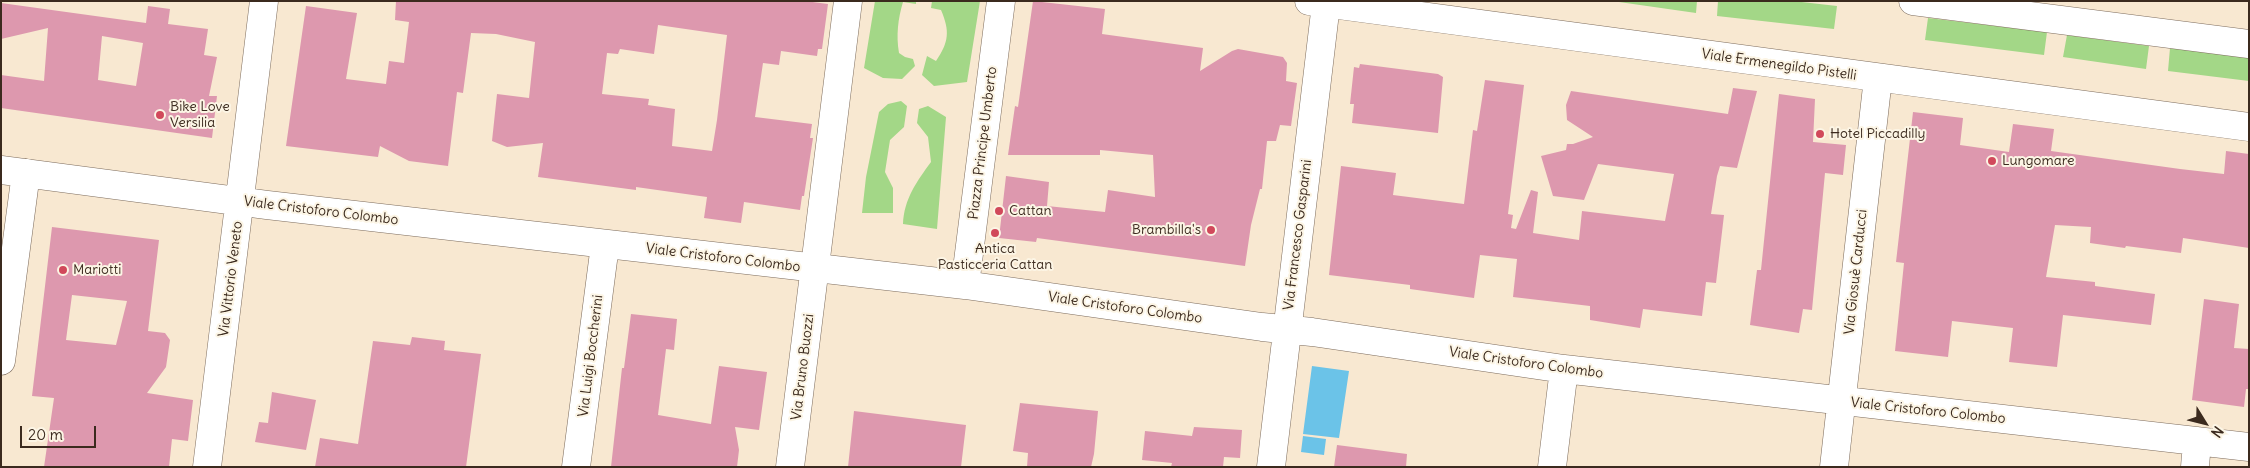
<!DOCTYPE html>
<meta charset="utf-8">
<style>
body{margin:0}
#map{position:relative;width:2250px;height:468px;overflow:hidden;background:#f8e8d1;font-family:Delius,sans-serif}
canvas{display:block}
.frame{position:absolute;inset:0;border:2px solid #3b2a1e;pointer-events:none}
.north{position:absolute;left:2180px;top:398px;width:50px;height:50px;-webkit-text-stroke:4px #fcf5e5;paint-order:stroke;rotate:126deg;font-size:14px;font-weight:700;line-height:20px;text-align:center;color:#3b2a1e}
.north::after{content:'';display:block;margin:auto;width:18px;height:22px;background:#3b2a1e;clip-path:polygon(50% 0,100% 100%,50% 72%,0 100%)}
.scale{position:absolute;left:20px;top:426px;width:76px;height:22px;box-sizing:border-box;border:2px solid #3b2a1e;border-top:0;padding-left:6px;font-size:15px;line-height:18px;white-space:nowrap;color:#3b2a1e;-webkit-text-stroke:4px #fcf5e5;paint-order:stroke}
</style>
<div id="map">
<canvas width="2250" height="468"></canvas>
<div class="frame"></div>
<div class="north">N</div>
<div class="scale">20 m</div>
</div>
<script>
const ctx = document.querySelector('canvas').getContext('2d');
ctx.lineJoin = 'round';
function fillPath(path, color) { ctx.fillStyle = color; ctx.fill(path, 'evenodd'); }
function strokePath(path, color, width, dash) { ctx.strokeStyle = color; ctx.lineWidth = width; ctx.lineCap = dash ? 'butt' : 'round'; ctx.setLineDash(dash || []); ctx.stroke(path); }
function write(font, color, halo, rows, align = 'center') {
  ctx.font = font + ' Delius,sans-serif'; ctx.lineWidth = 4; ctx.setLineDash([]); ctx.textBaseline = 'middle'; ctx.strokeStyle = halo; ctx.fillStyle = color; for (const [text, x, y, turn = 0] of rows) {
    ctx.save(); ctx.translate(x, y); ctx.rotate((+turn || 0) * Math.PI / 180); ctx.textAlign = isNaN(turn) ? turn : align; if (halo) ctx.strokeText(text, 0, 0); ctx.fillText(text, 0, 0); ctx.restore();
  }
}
const green = new Path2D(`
 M875,1H916V4L903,2C898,19 896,35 899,53L905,57L913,59L915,66L902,79L883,78L864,68Z
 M932,1H980L967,82L934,86L922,75L927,56L936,61C949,42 950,31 941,10L931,8Z
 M1612,1H1697L1696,13Z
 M1718,1H1793L1837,6L1834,29L1717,16Z
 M1928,18L2047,32L2044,55L1925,40Z
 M2067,35L2149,46L2146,69L2063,57Z
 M2170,48L2249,58V81L2168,71Z
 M901,101L907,106L904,127L890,140L885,172L893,188V213H862L866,177L879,112L888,104Z
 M928,106L946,117L937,229L903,224C904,199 917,181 931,162L928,137L917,123L919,109Z`);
const water = new Path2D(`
 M1312,366L1349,371L1339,438L1303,434Z
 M1303,436L1326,439L1324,455L1301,452Z`);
const building = new Path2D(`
 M396,1H805L828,4L822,49H818L817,56L781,51L779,65L763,63L755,117L812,124L810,138H813L804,196H802L800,210L744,202L741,223L704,218L707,197L636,187V190L538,177L543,143L507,147L492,141L497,94L529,98L535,42L496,34L471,33L463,93L457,92L448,166L409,161L380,146L378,157L286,146L306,6L357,13L346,79L386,84L389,61L404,63L409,22L395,20ZM658,25L727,35L717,120L712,151L672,146L675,109L648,105L649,99L602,94L607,53L618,54L620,49L654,54Z
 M1033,1L1105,9L1102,34L1203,48L1200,71L1232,51L1238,49L1283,57L1287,63L1286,81L1297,83L1291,126L1280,125L1276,141H1267L1262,189H1260L1251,225L1245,266L1037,238L1036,242L999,238L1006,176L1049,182L1047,206L1105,212L1108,190L1155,197L1153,155L1100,150V155H1008L1015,106L1018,107Z
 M1,3L146,23L148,6L170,9L168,24L208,29L204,55L217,57L209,96H217L212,138L1,108V75L44,81L48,28L1,39ZM102,36L143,43L136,86L98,80Z
 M1360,64L1438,74L1443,77L1438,133L1352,123L1354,104H1350L1354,67L1359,68Z
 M1485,80L1524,85L1508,214L1513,215L1511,228L1516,229L1531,190L1538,192L1533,233L1579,240L1582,211L1665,221L1674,174L1598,164L1584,200L1553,196L1541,156L1566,150L1567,144H1573L1593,137L1567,120L1566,105L1571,91L1728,114L1733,88L1757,91L1737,168L1720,166L1717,176L1711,214L1724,215L1716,283L1706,282L1702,316L1643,309L1640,328L1590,320V306L1513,297L1517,259L1480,255L1474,298L1410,289V285L1329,275L1341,166L1396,173L1393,195L1464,204L1473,130L1477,131Z
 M1779,94L1815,99L1813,142L1846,145L1843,175L1825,173L1812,310L1803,309L1799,333L1750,325L1757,270H1761Z
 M1913,112L1963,118L1960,145L2009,152L2013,124L2054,129L2051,151L2180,169L2224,174L2226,151L2249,154V248L2183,238L2181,253L2126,246L2125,248L2090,243L2091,227L2055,225L2046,277L2095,282V286L2155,294L2151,325L2063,315L2057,367L2009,362L2013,328L1952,321L1948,357L1895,351L1904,263L1896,262Z
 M52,227L159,240L148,331L165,333L170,340L166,367L147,393L193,400L188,441L172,439L169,467H44L54,398L32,396ZM72,295L127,301L116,345L66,340Z
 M2204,299L2239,304L2234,348L2249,349V389H2246L2244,407L2192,400Z
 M631,314L677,319L674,350L666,349L658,415L711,424L719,366L767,372L759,430L735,427L739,450L737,467H611L622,368H624Z
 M412,337L445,341L444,350L481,354L466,467H315L320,438L358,444L373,341L410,345Z
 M272,392L316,400L306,450L255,442L259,422L268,423Z
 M1020,403L1098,411L1094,454L1091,467H1027L1028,453L1013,451Z
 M854,411L966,425L961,467H848Z
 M1194,427L1242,430L1240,458L1224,457L1223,467H1171L1172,463L1142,460L1145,431L1192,436Z
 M1337,445L1407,454L1406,467H1334Z`);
const minor = new Path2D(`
 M1309,1L2249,127
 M1913,1L2249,44
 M1,170L267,205L965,285L1262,327L1312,332L1564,369L2249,447
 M965,285L1001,1
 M1,361L26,173
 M207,467L264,1
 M576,467L605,245
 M790,467L848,1
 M1271,467L1326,4
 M1552,467L1564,369
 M1834,467L1878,78
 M2195,467L2197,441`);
const markers = [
 [160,115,5,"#d1495b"],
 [1820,134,5,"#d1495b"],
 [1992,161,5,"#d1495b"],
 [999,211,5,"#d1495b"],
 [1211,230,5,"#d1495b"],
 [995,233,5,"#d1495b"],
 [63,270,5,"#d1495b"]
];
const streetNames = [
 ["Viale Ermenegildo Pistelli",1779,65,8],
 ["Piazza Principe Umberto",983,143,-83],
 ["Viale Cristoforo Colombo",321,211,7],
 ["Via Francesco Gasparini",1298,235,-83],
 ["Viale Cristoforo Colombo",723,258,7],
 ["Via Giosuè Carducci",1856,272,-84],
 ["Via Vittorio Veneto",231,279,-83],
 ["Viale Cristoforo Colombo",1125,308,8],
 ["Via Luigi Boccherini",591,356,-83],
 ["Viale Cristoforo Colombo",1526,363,8],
 ["Via Bruno Buozzi",803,367,-83],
 ["Viale Cristoforo Colombo",1928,411,6]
];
const poiNames = [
 ["Bike Love",170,107],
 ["Versilia",170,123],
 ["Hotel Piccadilly",1830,134],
 ["Lungomare",2002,161],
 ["Cattan",1009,211],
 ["Brambilla's",1201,230,"right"],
 ["Antica",995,249,"center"],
 ["Pasticceria Cattan",995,265,"center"],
 ["Mariotti",73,270]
];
fillPath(green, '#a3d787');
fillPath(water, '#6bc3e8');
fillPath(building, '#dd98ae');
strokePath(minor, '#7d6c5d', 29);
strokePath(minor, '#fff', 28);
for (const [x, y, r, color] of markers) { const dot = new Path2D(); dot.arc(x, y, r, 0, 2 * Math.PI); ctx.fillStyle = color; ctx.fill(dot); strokePath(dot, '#fcf5e5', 2); }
write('14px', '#3b2a1e', '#fcf5e5', streetNames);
write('14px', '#3b2a1e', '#fcf5e5', poiNames, 'left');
</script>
